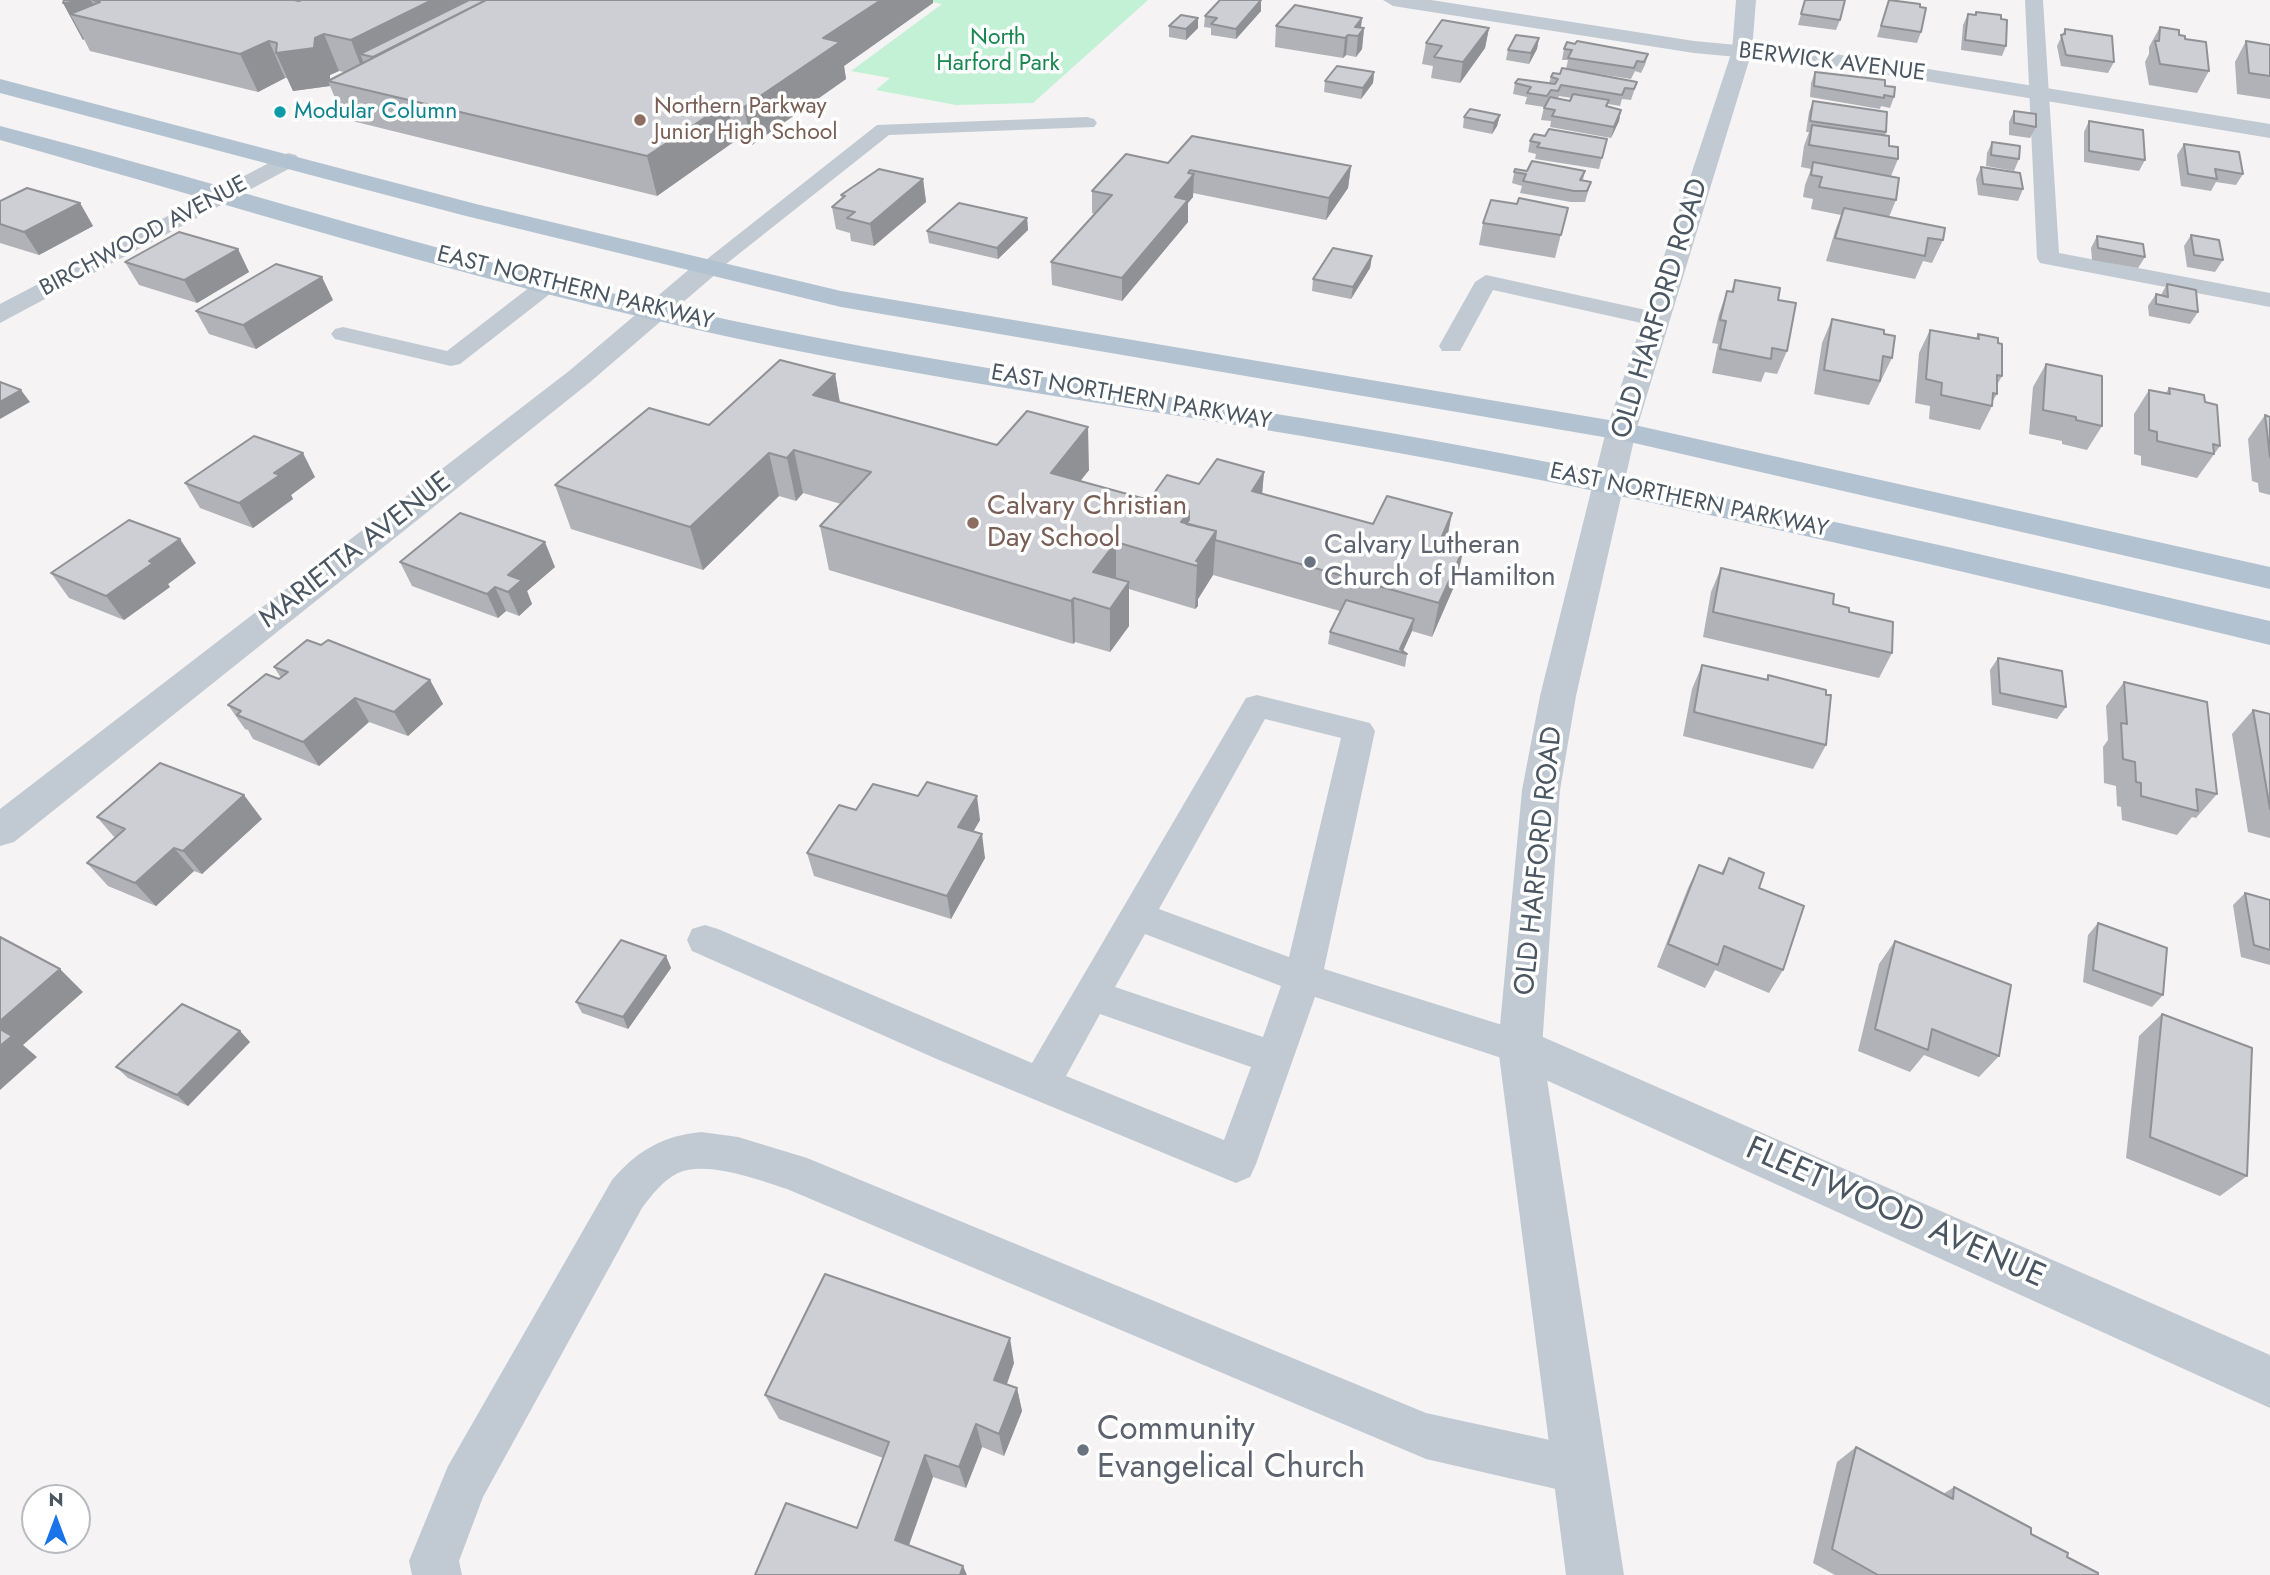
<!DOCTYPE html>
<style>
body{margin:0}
#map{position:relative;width:2270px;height:1575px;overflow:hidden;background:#f5f3f3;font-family:Jost,sans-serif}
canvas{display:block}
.north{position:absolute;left:21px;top:1484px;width:70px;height:70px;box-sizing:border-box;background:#fff;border:2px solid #b7bbc0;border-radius:50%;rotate:0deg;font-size:19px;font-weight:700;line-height:28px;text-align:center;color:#4a5661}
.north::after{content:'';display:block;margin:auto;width:24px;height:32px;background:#1a73e8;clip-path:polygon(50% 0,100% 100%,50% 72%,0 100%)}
</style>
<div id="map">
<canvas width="2270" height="1575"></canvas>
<div class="north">N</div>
</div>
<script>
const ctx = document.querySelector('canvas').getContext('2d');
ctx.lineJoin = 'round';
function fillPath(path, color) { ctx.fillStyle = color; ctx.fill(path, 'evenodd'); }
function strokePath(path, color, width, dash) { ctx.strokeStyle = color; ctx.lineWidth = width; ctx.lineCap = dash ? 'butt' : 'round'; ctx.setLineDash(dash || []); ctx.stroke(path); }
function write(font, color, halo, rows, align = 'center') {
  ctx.font = font + ' Jost,sans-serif'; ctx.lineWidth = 7; ctx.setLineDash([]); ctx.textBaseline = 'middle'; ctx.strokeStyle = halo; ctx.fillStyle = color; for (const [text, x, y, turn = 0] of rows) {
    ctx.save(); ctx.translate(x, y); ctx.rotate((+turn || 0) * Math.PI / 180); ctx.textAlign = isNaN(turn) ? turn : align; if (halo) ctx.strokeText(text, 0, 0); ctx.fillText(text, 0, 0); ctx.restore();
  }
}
const green = new Path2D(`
 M921,0H1148L1033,103L956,105L876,90L890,78L851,71L942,4Z`);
const service = new Path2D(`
 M2025,0H2043L2059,253L2270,293V307L2040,263L2037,258Z
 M1087,117L1094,119L1097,123L1094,127L889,135L716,272L708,274L697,267L877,125Z
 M1486,275L1655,312L1663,314L1667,319L1663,324L1655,326L1493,290L1460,351H1442L1439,346L1475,282Z
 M547,278L555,280L558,285L555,290L460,364L451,366L343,341L335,339L331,334L335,329L343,327L447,351L539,280Z
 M1257,695L1370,723L1375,731L1324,969L1534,1035L1539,1047L1534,1059L1520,1064L1315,997L1256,1164L1250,1177L1236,1183L939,1060L692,951L687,940L692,929L705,925L718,929L1032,1063L1246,698ZM1265,719L1341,738L1289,957L1159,909ZM1145,934L1281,986L1263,1037L1115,987ZM1100,1014L1251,1067L1224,1140L1066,1076Z
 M701,1132L738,1137L807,1158L1426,1413L1582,1447L1599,1454L1606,1471L1599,1488L1582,1495L1426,1459L787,1189C759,1180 706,1160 678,1173C662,1181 652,1195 642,1208L483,1497L459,1561L462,1575H412L409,1561L448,1466L612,1180C637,1151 662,1136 701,1132Z`);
const minor = new Path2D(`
 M1383,0H1431L1694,41L1835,54L2270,124V138L1835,66L1694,53L1393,6Z
 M288,153L296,155L300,160L296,165L0,323V304Z
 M708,259L717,261L721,267L717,273L589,383L14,842L0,846V809L569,371L699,261Z
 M1520,1027L2270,1355V1408L1504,1061L1498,1047L1504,1033Z`);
const tertiary = new Path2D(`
 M1736,0H1756L1752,51L1636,431L1576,696L1560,790L1542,1047L1624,1575H1566L1498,1047L1522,790L1540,696L1606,431L1732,51Z`);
const primary = new Path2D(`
 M0,79L476,204L841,291L1621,422L2270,567V589L1621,440L841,307L462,215L0,93Z
 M0,126C245,189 486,269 734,321C966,370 1203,399 1436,441C1716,492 1993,557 2270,621V645C1993,578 1716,512 1437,460C1203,416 966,387 734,338C486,285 244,209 0,140Z`);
const wall = new Path2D(`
 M64,0L299,1L933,3L844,66L846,79L752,145L735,141L657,196L344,119L330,86L293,91L287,78H285L258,92L90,51L84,39L83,40L63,3ZM339,71L344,72L330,79V75Z
 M1261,0V11L1236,39L1211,35V28L1204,27L1205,16Z
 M1805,0L1840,20L1836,30L1798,25Z
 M1889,0L1921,32L1917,43L1877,37Z
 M1976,12L2006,46L2002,56L1961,50L1963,25L1968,14L1975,15Z
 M1198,18V28L1186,40L1169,37V26Z
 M1362,18L1361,28H1364L1362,49L1356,57L1346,55L1343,58L1275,47L1276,26Z
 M2160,27L2179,35L2185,39L2209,71L2197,93L2149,85L2145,62L2149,54V47Z
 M1489,28L1485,48L1460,83L1431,78L1433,66L1422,64L1426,43Z
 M2065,29L2114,62L2108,73L2061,66L2057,46Z
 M1539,38L1537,49L1529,64L1506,60L1508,50Z
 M2246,41L2270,45V99L2237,94L2235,62Z
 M1564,49L1648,54L1645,65L1641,73L1635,71L1631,79L1566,69L1568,60H1562Z
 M1374,72L1373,83L1361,99L1324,92L1325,81Z
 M1815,72L1885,86L1894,97L1890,108L1881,106L1880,109L1810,97L1811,83Z
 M1551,77L1637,82L1631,100L1622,99L1620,106L1608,104V107L1621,110L1619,121L1611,138L1550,127L1551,121L1541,120L1544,107L1525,104L1527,97L1513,94L1515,83H1549ZM1559,96L1572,98L1570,101L1558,98Z
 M1813,101L1886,132L1885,136L1889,146L1898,159L1891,176L1896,200L1889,217L1943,240L1932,263L1923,261L1915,279L1826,261L1835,231L1841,215L1811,209L1813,199L1803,197L1805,185L1811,169L1801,167L1804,146L1809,132H1806L1809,112Z
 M2014,111L2036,127L2030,138L2009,135V122Z
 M1500,115L1497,126L1492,134L1463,128L1464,117Z
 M2089,121L2145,160L2139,171L2084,162V132Z
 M1545,136L1607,139L1599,169L1535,159L1536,154L1528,152L1530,141Z
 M1992,142L2019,159L2014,171L1986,166L1987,153Z
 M2184,144L2243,174L2236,185L2216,182L2211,191L2181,186L2177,155Z
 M1168,163L1351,166L1348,188L1326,220L1193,193V197L1188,203V222L1122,301L1052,285L1051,262L1095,214L1092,213V191Z
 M1981,167L2023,189L2018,201L1978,195L1976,179Z
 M1515,169L1527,171H1585L1583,180L1591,182L1585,202H1571L1520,193L1522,186L1512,183Z
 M923,179L926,202L874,246L851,241L850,233L836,229L832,207L842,199L841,195Z
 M0,201L80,203L93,226L39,255L0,243Z
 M1517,204L1562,230L1555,258L1479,245L1483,223Z
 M1027,218L1028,230L998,259L929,243L927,231Z
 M2191,235L2223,260L2215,272L2187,267L2184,246Z
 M2097,236L2145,257L2138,268L2092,260L2091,248Z
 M238,249L249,272L197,303L139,285L125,262Z
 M1372,256L1370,268L1351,299L1312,291L1313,279Z
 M1735,280L1778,300L1787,351L1777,374L1765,372L1761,382L1712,373L1718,344L1712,343L1719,314L1727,291L1731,292Z
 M2167,284L2198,312L2190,324L2149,316L2148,306L2156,294L2161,295Z
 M333,300L256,349L209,334L196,311Z
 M1832,319L1884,334L1892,358L1869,405L1814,394L1822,343Z
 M1930,330L1976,338L1978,334L2002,376L1997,385V394L1992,402V406L1980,430L1929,419L1930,406L1915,403L1919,353Z
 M2046,364L2102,426L2087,450L2062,444V441L2029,434L2033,387Z
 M835,374L840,402L1089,470L1080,481L1149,500L1199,484L1264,472L1262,494L1373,524L1452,513L1446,543L1456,582L1432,637L1412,631L1403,651L1407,654L1405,667L1328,644L1330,632L1340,611L1213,575L1198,599V606L1195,609L1129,589V626L1110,652L1075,642L1073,644L829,570L820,526L841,504L803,493L796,501L779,496L703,570L571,529L555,485Z
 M2169,388L2205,402L2220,446L2197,478L2141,465V456L2134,454V414L2149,390L2166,393Z
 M2265,415L2270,417V495L2259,492L2258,483L2252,481L2248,439Z
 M315,477L291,495L293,499L253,528L200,508L185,483Z
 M400,562L555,567L527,591L532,604L519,616L506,611L498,618L412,586Z
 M196,563L168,584L170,587L124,620L69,598L51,573Z
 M1721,568L1833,604L1849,612L1892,653L1879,678L1703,637L1711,592Z
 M321,645L430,680L443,704L408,736L369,722L319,766L253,739L248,730L245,729L228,705L281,678L274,667Z
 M1998,658L2066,707L2057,719L1992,705L1990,670Z
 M1702,665L1766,680L1768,675L1826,745L1813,769L1683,736L1692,689Z
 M2124,682L2217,794L2196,818L2192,817L2177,835L2122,820L2121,807L2117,806L2116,786L2104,783L2103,747L2108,740L2106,706Z
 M2253,710L2270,714V838L2248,832L2232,734Z
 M856,810L980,820L973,832L985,858L951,919L814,876L807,853Z
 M97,817L262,819L202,874L194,871L156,906L108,886L87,863L115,838Z
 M1729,858L1759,888L1783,970L1769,993L1715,970L1705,988L1657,967L1688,888L1699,865L1721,873Z
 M2245,893L2270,900V965L2241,957L2233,905Z
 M2098,923L2163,995L2152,1007L2083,982L2088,935Z
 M1895,941L1999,1056L1979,1077L1924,1055L1910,1072L1858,1051L1879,964Z
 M666,956L671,968L628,1029L582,1013L576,1002Z
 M2162,1014L2247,1176L2220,1196L2126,1158L2139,1036Z
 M240,1031L250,1042L188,1106L128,1078L116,1067Z
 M1014,1363L1007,1384L1017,1388L1022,1411L1004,1456L982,1447L966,1488L933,1477L909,1545L857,1528L883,1458L779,1419L765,1395Z
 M1856,1447L1943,1494L1954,1487L2098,1575H1835L1813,1563L1837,1462Z`);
const shadedWall = new Path2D(`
 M91,0L102,21L70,14L84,39L83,40L63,3Z
 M432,0H515L360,54L369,75L365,77L351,40Z
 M881,0H933V3L844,66L846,79L752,145L744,107L823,38Z
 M1261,0V11L1236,39V29Z
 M1198,18V28L1186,40V29Z
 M1362,18L1360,33L1364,28L1362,49L1356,57L1358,36L1355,27Z
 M1489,28L1485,48L1460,83L1463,62Z
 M324,34L339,71L330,75V81H328L330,86L293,91L276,53Z
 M1348,35L1346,55L1343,58L1345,38Z
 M1539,38L1537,49L1529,64L1531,53Z
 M269,41L285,78L258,92L240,54Z
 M1374,72L1373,83L1361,99L1363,88Z
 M727,103L735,141L657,196L647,156Z
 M1621,110L1619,121L1611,138L1614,127Z
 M1500,115L1497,126L1492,134L1494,123Z
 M1351,166L1348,188L1326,220L1329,198Z
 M1190,170V179L1194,174L1193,197L1188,203V222L1122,301V278L1175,197Z
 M923,179L926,202L874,246L870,224Z
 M80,203L93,226L39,255L24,232Z
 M1027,218L1028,230L998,259L997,248Z
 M238,249L249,272L197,303L184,280Z
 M1372,256L1370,268L1351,299L1353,287Z
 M322,277L333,300L256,349L243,325Z
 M835,374L842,416L813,395Z
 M21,390L30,402L0,419V402Z
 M1088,427L1089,470L1053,516L1051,473Z
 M794,450L803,493L796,501L787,458Z
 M303,453L315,477L291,495L293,499L253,528L239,503L274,473Z
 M769,453L779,496L703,570L690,527Z
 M1264,472L1261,506L1252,491Z
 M1189,511L1188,533L1181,522Z
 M1452,513L1445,548L1440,541Z
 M1216,531L1213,575L1198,599V606L1195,609L1197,566L1196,561Z
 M180,539L196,563L168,584L170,587L124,620L106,596L149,561Z
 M545,542L555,567L527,591L532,604L519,616L508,592V575Z
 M1116,542V585L1093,572Z
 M1464,548L1456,582L1432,637L1439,603Z
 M1129,582V626L1110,652V609Z
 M495,587L506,611L498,618L487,594Z
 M1074,598L1075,642L1073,644L1071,601Z
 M1414,619L1412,631L1402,653L1400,649Z
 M430,680L443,704L408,736L394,712Z
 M355,698L369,722L319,766L303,742Z
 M244,795L262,819L202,874L183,851Z
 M977,796L980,820L962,851L958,827Z
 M982,834L985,858L951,919L947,896Z
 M174,848L194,871L156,906L135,883Z
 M666,956L671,968L628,1029L623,1017Z
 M60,969L83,992L23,1045L37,1057L0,1090V1021Z
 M240,1031L250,1042L188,1106L177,1095Z
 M1010,1338L1014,1363L1000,1403L994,1380Z
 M1017,1388L1022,1411L1004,1456L999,1434Z
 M976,1424L982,1447L966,1488L959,1467Z
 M925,1455L933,1477L904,1559L895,1540Z
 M963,1566L967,1575H960Z`);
const building = new Path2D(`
 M64,0H88L63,3Z
 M93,0H294L299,1L301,0H432L351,40L324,34L315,38L314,48L276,53L277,43L269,41L240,54L70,14L100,2Z
 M469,0H486L373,57L360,54Z
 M486,0H881L823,38L840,42L744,107L727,103L647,156L328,81Z
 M1220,0H1261L1236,29L1211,24L1217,18L1205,16Z
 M1805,0H1845L1840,20L1801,14Z
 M1889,0L1920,4V7L1926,8L1921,32L1881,26Z
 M1295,5L1362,18L1355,27L1364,28L1358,36L1348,35L1345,38L1276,26Z
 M1976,12L2001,15V19L2007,20L2006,46L1965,40L1968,14L1976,15Z
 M1181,15L1198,18L1186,29L1169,26Z
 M1442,20L1489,28L1463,62L1434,57L1442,46L1426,43Z
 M2160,27L2179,30V35L2185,36V39L2206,42L2209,71L2160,64L2155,41H2159Z
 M2065,29L2112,36L2114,62L2066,55L2061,35L2065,34Z
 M1516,35L1539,38L1531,53L1508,50Z
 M1577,41L1648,54L1644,62L1637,61L1634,68L1568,58L1572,50L1564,49L1567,42L1575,44Z
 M2246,41L2270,45V76L2249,73Z
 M1337,66L1374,72L1363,88L1325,81Z
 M1562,68L1637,82L1634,89L1625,88L1622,95L1561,85L1558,91L1551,90L1547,96L1527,93L1531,87L1515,83L1518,79L1555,84L1558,79L1551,77L1553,73L1560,74Z
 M1815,72L1885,80V86L1895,87L1894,97L1884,95V98L1814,86Z
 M1573,94L1609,100L1606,106L1621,110L1614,127L1552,116L1555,110L1544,108L1550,97L1570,101Z
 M1813,101L1887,112L1886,132L1810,121Z
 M1470,109L1500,115L1494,123L1464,117Z
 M2014,111L2036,114V127L2014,123Z
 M2089,121L2143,130L2145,160L2089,151Z
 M1812,125L1889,136V146L1898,147V159L1809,145Z
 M1549,129L1607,139L1602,158L1537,147L1540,143L1530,141L1534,134L1545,136Z
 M1192,136L1351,166L1329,198L1190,170L1188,173L1194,174L1175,197L1188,200L1122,278L1051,262L1112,195L1092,191L1126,154L1168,163Z
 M1992,142L2020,146L2019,159L1991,155Z
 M2184,144L2239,152L2243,174L2215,169L2217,179L2188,174Z
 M1532,161L1585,171L1580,180L1591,182L1587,191H1574L1523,181L1526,174L1514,172L1515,169L1527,171Z
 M1813,162L1899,178L1896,200L1819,187L1822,177L1811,175Z
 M1981,167L2020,173L2023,189L1983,184Z
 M879,169L923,179L870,224L847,218L855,212L832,207L845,196L841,195Z
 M27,188L80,203L24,232L0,224V201Z
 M1519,198L1568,208L1561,235L1483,223L1491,200L1517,204Z
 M959,203L1027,218L997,248L927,231Z
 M1844,208L1945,228L1943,240L1928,238L1925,256L1835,238Z
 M179,232L238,249L184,280L125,262Z
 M2191,235L2219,240L2223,260L2194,255Z
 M2097,236L2143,244L2145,257L2098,248Z
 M1333,248L1372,256L1353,287L1313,279Z
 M276,264L322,277L243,325L196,311Z
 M1735,280L1780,288L1778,300L1796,303L1787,351L1772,348L1771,359L1720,349L1726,321L1720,320L1727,291L1733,292Z
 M2167,284L2196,290L2198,312L2156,304V294L2168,297Z
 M1832,319L1884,330V334L1895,336L1892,358L1883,356L1880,381L1824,370Z
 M1930,330L1979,339L1978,334L1998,338V343L2002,344V376L1997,375V394L1993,393L1992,406L1941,395L1942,383L1926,379Z
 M780,360L835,374L813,395L997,445L1027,411L1088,427L1051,473L1189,511L1181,522L1216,531L1196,561L1199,562L1197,566L1116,542L1093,572L1129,582L1110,609L1074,598L1071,601L820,526L871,472L794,450L787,458L769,453L690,527L555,485L649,408L709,425Z
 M2046,364L2102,376V426L2076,420V417L2043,410Z
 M0,382L21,390L0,402Z
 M2169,388L2204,395L2205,402L2217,405L2220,446L2213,444L2214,454L2157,441V432L2149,430V390L2170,394Z
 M2265,415L2270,417V457Z
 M254,436L303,453L274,473L280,475L239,503L185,483Z
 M1217,459L1264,472L1252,491L1373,524L1387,496L1452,513L1440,541L1464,548L1439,603L1215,540L1216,531L1186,524L1189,520V511L1149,500L1167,475L1199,484Z
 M460,513L545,542L508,575L522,580L508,592L495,587L487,594L400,562Z
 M129,520L180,539L149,561L153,563L106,596L51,573Z
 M1721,568L1834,594L1833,604L1849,608V612L1893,622L1892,653L1713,612Z
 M1346,600L1414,619L1400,649L1407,654L1330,632Z
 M307,640L321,645L328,640L430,680L394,712L355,698L303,742L237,715L241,711L228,705L266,674L279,679L288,672L274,667Z
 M1998,658L2062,671L2066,707L2000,693Z
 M1702,665L1768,680V675L1826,690V695H1831L1826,745L1694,712Z
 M2124,682L2207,702L2217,794L2196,789L2198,811L2141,796V783L2136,782L2135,762L2123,759L2121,723L2127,724Z
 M2253,710L2270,714V809Z
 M160,763L244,795L183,851L174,848L135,883L87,863L125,829L97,817Z
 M927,782L977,796L958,827L982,834L947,896L807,853L839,805L856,810L873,784L918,796Z
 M1729,858L1764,873L1759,888L1804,906L1783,970L1724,946L1718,965L1668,944L1699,865L1723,874Z
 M2245,893L2270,900V950L2254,945Z
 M2098,923L2167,948L2163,995L2093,970Z
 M0,937L60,969L0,1021Z
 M621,940L666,956L623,1017L576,1002Z
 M1895,941L2011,985L1999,1056L1932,1029L1928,1050L1875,1029Z
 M182,1004L240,1031L177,1095L116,1067Z
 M2162,1014L2252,1048L2247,1176L2150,1137Z
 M0,1029L12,1036L0,1046Z
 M825,1274L1010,1338L994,1380L1017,1388L999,1434L976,1424L959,1467L925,1455L895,1540L963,1566L960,1575H755L786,1503L857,1528L889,1442L765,1395Z
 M1856,1447L1953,1499L1954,1487L2031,1528V1534L2068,1553L2067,1557L2098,1573V1575H1878L1832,1549Z`);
const markers = [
 [280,112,7,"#0f9aa8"],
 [640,120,7,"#8d6e63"],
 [973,523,7,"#8d6e63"],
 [1310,562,7,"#6b7280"],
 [1083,1450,7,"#6b7280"]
];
const farParknames = [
 ["North",998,38],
 ["Harford Park",998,64]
];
const farStreetnames = [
 ["BERWICK AVENUE",1832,63,7],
 ["BIRCHWOOD AVENUE",144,237,-28],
 ["EAST NORTHERN PARKWAY",575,289,14],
 ["EAST NORTHERN PARKWAY",1131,398,10],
 ["EAST NORTHERN PARKWAY",1689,501,12]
];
const farEducationnames = [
 ["Northern Parkway",654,107],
 ["Junior High School",654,133]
];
const farCulturenames = [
 ["Modular Column",294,112]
];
const streetNames = [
 ["OLD HARFORD ROAD",1661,309,-73],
 ["MARIETTA AVENUE",356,551,-38],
 ["OLD HARFORD ROAD",1540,861,-84]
];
const educationNames = [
 ["Calvary Christian",987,507],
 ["Day School",987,539]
];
const worshipNames = [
 ["Calvary Lutheran",1324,546],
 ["Church of Hamilton",1324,578]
];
const nearStreetnames = [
 ["FLEETWOOD AVENUE",1895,1214,24]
];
const nearWorshipnames = [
 ["Community",1097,1431],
 ["Evangelical Church",1097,1469]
];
fillPath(green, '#c3f1d5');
fillPath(service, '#c1cad2');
fillPath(minor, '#c1cad2');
fillPath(tertiary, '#c1cad2');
fillPath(primary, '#b3c2d1');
fillPath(wall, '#b0b2b7');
fillPath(shadedWall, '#909195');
fillPath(building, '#cdcfd5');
strokePath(building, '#909195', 2);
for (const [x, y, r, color] of markers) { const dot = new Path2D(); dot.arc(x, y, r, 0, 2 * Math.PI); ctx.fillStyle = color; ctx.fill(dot); strokePath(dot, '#fff', 2.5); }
write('23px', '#17864f', '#fff', farParknames);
write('23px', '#4a5661', '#fff', farStreetnames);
write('23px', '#785e54', '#fff', farEducationnames, 'left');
write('23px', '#0d838f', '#fff', farCulturenames, 'left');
write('28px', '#4a5661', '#fff', streetNames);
write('28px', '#785e54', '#fff', educationNames, 'left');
write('28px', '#5b616d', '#fff', worshipNames, 'left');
write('33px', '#4a5661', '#fff', nearStreetnames);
write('33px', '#5b616d', '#fff', nearWorshipnames, 'left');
</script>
